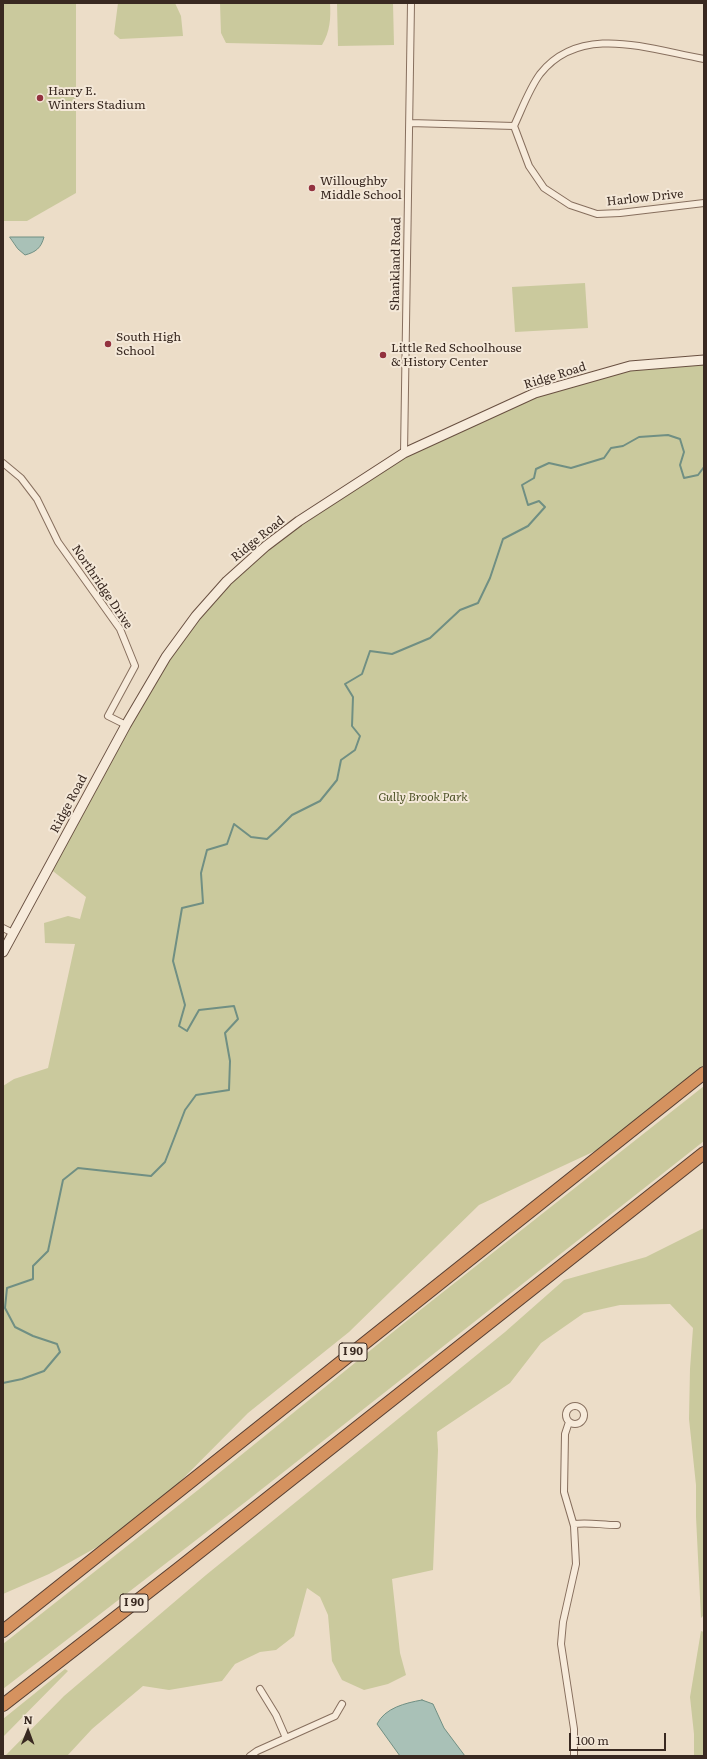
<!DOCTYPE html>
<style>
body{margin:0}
#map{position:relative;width:707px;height:1759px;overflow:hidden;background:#ecddc8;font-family:Literata,serif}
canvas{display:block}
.frame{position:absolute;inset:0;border:4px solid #392921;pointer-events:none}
.north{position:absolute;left:8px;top:1711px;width:40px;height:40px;-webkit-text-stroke:3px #f4e8d8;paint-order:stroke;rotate:1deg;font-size:11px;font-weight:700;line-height:16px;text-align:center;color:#392921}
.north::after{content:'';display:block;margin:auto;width:14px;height:18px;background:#392921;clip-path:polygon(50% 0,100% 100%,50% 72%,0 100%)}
.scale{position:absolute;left:569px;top:1733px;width:97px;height:18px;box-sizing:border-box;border:2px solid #392921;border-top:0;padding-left:5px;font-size:12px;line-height:14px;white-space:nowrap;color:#392921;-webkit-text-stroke:3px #f4e8d8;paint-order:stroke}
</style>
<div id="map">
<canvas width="707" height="1759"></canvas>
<div class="frame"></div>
<div class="north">N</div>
<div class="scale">100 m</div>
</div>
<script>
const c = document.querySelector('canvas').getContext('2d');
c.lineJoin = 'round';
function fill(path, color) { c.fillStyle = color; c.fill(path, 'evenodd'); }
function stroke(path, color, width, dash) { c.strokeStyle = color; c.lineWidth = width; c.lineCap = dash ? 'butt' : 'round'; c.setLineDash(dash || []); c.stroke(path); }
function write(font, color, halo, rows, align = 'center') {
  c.font = font + ' Literata,serif'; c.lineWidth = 4; c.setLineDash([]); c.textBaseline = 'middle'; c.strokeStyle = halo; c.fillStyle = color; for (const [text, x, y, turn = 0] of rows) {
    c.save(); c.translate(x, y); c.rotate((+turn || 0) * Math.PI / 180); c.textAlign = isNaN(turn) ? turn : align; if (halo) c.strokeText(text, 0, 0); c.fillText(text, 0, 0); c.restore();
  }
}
const green = new Path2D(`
 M 3,3 L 76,3 L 76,193 L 27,221 L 3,221 Z
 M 118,3 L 175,3 L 181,16 L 183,36 L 120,39 L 114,34 Z
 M 220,3 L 330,3 C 331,18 330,32 322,45 L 226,43 L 221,33 Z
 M 337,3 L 393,3 L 394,45 L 338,46 Z
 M 585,283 L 588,328 L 515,332 L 512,287 Z
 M 704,360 L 704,1073 L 625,1137 L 479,1205 L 349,1332 L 248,1413 L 138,1524 L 49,1574 L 3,1594 L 3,1086 L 14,1079 L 48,1068 L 75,944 L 45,943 L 44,923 L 68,916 L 80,919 L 86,897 L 49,868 L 177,641 L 266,546 L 404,453 L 535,393 L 630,366 Z
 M 704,1086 L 704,1141 L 248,1500 L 3,1689 L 3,1644 L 198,1490 L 414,1315 Z
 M 704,1228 L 704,1615 L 701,1618 L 696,1517 L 696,1485 L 689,1419 L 690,1369 L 693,1328 L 670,1304 L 620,1305 L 584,1313 L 541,1343 L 510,1383 L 437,1432 L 438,1450 L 433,1570 L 392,1579 L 400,1653 L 406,1675 L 388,1684 L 364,1690 L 342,1680 L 332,1661 L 328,1615 L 320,1597 L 307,1588 L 294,1636 L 276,1650 L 260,1652 L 235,1664 L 222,1681 L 169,1690 L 143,1686 L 92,1729 L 67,1756 L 5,1756 L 64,1696 L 206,1575 L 505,1332 L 564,1280 L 646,1257 Z
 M 701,1631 L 704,1632 L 704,1756 L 694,1756 L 694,1734 L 690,1697 Z
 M 65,1669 L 68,1671 L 3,1737 L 3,1719 Z`);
const water = new Path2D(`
 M 10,237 L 44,237 C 41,248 36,252 25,255 L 18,249 Z
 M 422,1700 L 433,1704 L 444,1728 L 465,1756 L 400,1756 L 377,1724 C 385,1708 405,1703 422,1700 Z`);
const stream = new Path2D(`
 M 3,1383 L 22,1379 L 44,1371 L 60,1352 L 57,1344 L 33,1336 L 15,1327 L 5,1308 L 7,1288 L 33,1279 L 33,1266 L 48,1251 L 63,1180 L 78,1168 L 151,1176 L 165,1162 L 185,1110 L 196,1095 L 229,1090 L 230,1061 L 225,1033 L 238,1019 L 234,1006 L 199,1010 L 187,1031 L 179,1026 L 185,1005 L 173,961 L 182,908 L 203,903 L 201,873 L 207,850 L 227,844 L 234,824 L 251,837 L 267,839 L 278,829 L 292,815 L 320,801 L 337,780 L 341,760 L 355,750 L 360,736 L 352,726 L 353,697 L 345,684 L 362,674 L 370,651 L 392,654 L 430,638 L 460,610 L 478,603 L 490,578 L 503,539 L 528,526 L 545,507 L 539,501 L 528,505 L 522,485 L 534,478 L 536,469 L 549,463 L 571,468 L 604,458 L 611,448 L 623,446 L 639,437 L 668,435 L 680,439 L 684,452 L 680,465 L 684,478 L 698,475 L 704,467`);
const street = new Path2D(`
 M 410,123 L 514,126
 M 514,126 L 529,166 L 544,188 L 570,205 L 597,214 L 620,213 L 704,203
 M 514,126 C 522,109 529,89 540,74 C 581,22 651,50 704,59
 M 404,453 L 411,3
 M 3,463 L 21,478 L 37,499 L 58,542 L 120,629 L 135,666 L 108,716 L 126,725
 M 3,928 L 13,933
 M566 1415a9 9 0 1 1 18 0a9 9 0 1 1-18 0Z
 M 569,1422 L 565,1434 L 564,1492 L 574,1526 L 576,1564 L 563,1622 L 561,1644 L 574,1729 L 574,1756
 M 574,1524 C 588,1522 602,1525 617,1525
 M 260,1689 L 276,1715 L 286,1738
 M 250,1756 L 257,1751 L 335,1716 L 342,1704`);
const secondary = new Path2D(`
 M 3,952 L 126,725 L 166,657 L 196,616 L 227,581 L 266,546 L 299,521 L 404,453 L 535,393 L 630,366 L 704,360`);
const highway = new Path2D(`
 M 3,1631 L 704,1073
 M 3,1705 L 178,1569 L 704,1153`);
const markers = [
 [40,98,4,"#93323f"],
 [312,188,4,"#93323f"],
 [108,344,4,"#93323f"],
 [383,355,4,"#93323f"]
];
const shields = [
 [353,1352,28],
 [134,1603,28]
];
const shieldNames = [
 ["I 90",353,1352],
 ["I 90",134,1603]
];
const poiNames = [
 ["Harry E.",48,91],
 ["Winters Stadium",48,105],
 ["Willoughby",320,181],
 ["Middle School",320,195],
 ["South High",116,337],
 ["School",116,351],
 ["Little Red Schoolhouse",391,348],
 ["& History Center",391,362]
];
const streetNames = [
 ["Harlow Drive",645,198,-6],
 ["Shankland Road",396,264,-89],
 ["Ridge Road",555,376,-17],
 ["Ridge Road",258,539,-39],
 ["Northridge Drive",102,587,56],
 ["Ridge Road",69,804,-62]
];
const parkNames = [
 ["Gully Brook Park",423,797]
];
fill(green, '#cac99d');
fill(water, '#a9c1b7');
stroke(water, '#708f83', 1);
stroke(stream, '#708f83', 2);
stroke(street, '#876f5e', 8);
stroke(secondary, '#695041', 11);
stroke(highway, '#563e32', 14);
stroke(street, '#f7ebdb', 6);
stroke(secondary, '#f7ebdb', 9);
stroke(highway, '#d5925f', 12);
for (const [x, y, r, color] of markers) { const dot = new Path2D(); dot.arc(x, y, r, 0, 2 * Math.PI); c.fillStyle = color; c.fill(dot); stroke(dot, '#f4e8d8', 1.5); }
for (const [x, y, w] of shields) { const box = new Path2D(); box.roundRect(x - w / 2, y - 9, w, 18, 3); c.fillStyle = '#f4e8d8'; c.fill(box); stroke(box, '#392921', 1); }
write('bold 11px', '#392921', null, shieldNames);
write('12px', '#392921', '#f4e8d8', poiNames, 'left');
write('12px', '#392921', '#f4e8d8', streetNames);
write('italic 12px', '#4f5429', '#f4e8d8', parkNames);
</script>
